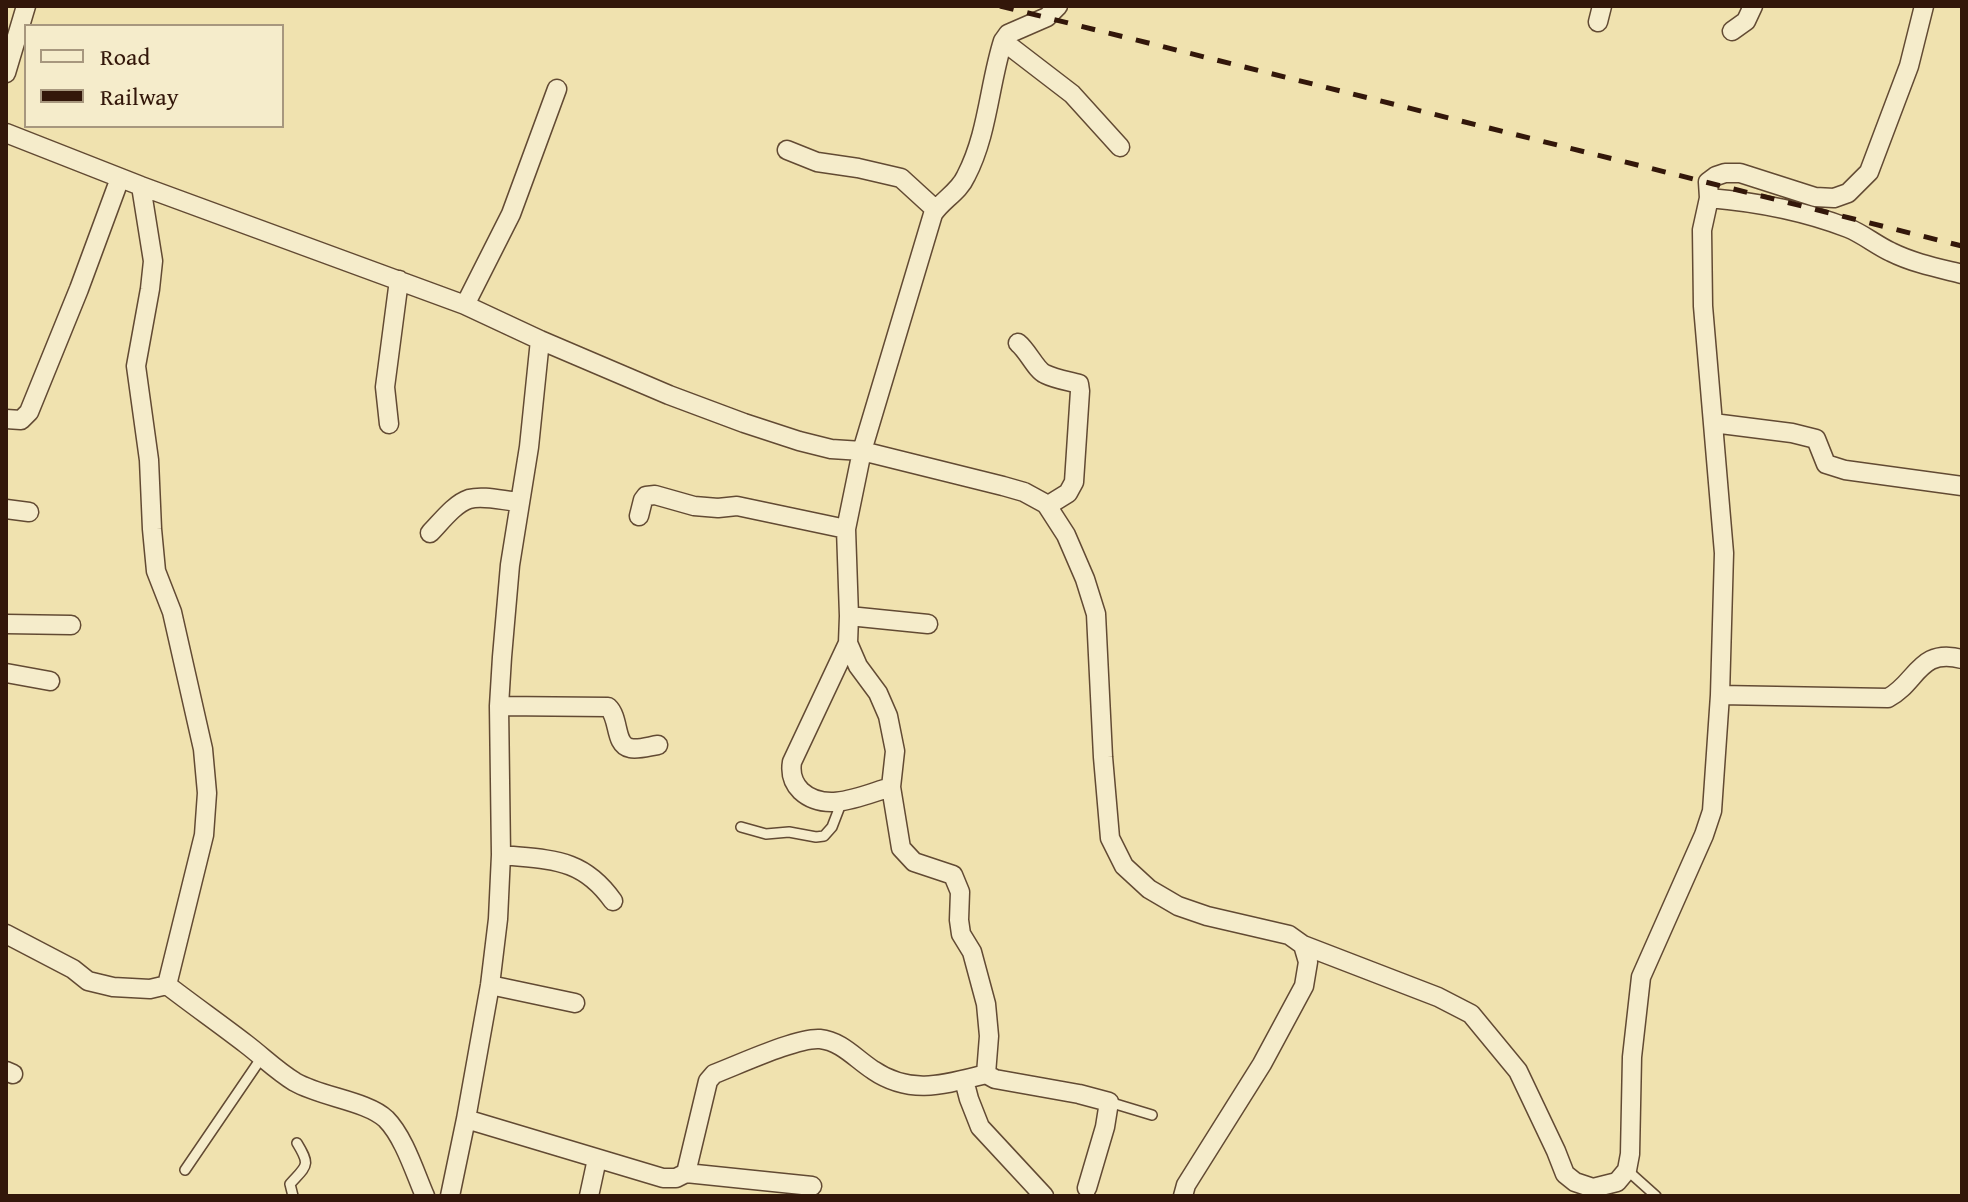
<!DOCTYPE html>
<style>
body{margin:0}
#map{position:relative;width:1968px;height:1202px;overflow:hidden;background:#f0e2af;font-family:"Gentium Book Plus",serif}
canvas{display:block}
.frame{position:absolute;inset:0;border:8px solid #33170a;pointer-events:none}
.legend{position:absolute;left:24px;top:24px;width:260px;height:104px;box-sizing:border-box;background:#f5eccb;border:2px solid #a7977e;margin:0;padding:10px 14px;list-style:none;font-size:24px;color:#33170a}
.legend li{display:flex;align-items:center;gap:16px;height:40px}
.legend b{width:40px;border:2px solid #a7977e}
</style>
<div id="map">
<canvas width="1968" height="1202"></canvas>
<div class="frame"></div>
<ul class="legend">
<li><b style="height:10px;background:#f5eccb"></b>Road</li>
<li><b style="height:10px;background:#33170a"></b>Railway</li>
</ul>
</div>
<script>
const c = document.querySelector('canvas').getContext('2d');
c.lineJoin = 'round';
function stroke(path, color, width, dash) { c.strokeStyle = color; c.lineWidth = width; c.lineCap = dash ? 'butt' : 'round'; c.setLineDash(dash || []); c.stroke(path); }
const lane = new Path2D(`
 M 741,827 L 766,834 L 789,832 L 816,837 L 824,836 L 832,827 L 842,801
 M 1109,1102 L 1152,1115
 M 185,1170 L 262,1057
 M 1627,1170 L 1656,1196
 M 293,1196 L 290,1184 C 307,1165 311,1166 297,1143`);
const street = new Path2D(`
 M 1058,6 L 1047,17 L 1008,34 L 1003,41 C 989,85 988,134 966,176 C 959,192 942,200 933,214 L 862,451 L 846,529 L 849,616 L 848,643 L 858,666 L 878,693 L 888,716 L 895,751 L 891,787 L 901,848 L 914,862 L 953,875 L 960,892 L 959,920 L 961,934 L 972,952 L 986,1004 L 989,1036 L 986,1074 L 995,1079 L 1079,1094 L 1109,1102 L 1105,1127 L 1087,1188
 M 1598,22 L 1602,6
 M 1732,31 L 1746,21 L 1753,6
 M 1003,41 L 1072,94 L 1120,147
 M 6,73 L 26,6
 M 6,133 L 141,186 L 465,305 L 540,340 L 529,447 L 510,565 L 502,657 L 499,706 L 501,855 L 498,919 L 490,985 L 466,1119 L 450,1196
 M 787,150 L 817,162 L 858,168 L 901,178 L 936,210
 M 141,186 L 153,261 L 150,289 L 136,366 L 149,460 L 152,529 L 156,571 L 172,612 L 203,749 L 207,793 L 204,835 L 167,985
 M 1709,198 C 1756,202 1804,211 1848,228 C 1863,234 1876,245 1891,252 C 1913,263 1938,268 1962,274
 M 465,305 L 511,214 L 557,89
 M 540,340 L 669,395 L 744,423 L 799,441 L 831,449 L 862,451 L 1003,486 L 1024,492 L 1046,504 L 1066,535 L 1085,579 L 1096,614 L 1103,757 L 1110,838 L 1124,866 L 1149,889 L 1178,906 L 1207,916 L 1289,935 L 1303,945 L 1308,962 L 1304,986 L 1262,1064 L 1186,1185 L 1183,1196
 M 1018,343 C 1028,351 1036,370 1045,374 C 1055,379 1068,381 1079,384 L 1080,391 L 1074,482 L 1068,493 L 1047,506
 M 6,419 L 21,420 L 29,412 L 79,289 L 120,178
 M 1713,423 L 1792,433 L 1816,439 L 1826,464 L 1845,470 L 1962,486
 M 389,424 L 385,387 L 399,280
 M 6,509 L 29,512
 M 639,516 L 643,500 L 646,496 L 655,495 L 694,506 L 718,508 L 737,506 L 846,529
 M 430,533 C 441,522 454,504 469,499 C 484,495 504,501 520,502
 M 849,616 L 928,624
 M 6,624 L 71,625
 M 848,643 L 792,762 C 790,774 793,783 801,791 C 826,814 863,795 891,787
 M 6,673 L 50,681
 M 1720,695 L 1888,698 C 1917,683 1919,647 1962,659
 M 499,706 L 608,707 C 620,718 614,745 630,748 C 638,750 650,746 658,745
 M 501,855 C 550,860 582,857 613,901
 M 6,934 L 73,969 L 88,981 L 113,987 L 150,989 L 167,985 C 193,1005 220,1024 246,1044 C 263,1057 277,1071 295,1082 C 321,1097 367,1101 386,1119 C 404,1137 415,1173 425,1196
 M 1303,945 L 1438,997 L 1471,1014 L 1518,1071 L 1556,1151 L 1565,1174 L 1575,1182 L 1593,1188 L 1617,1182 L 1627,1170 L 1630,1154 L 1632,1057 L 1641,977 L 1704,835 L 1712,811 L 1720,695 L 1724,553 L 1703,306 L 1702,230 L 1709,198 L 1708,182 L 1716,176 L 1725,173 L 1740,173 L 1815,197 L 1834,198 L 1848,193 L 1869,172 L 1909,66 L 1924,6
 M 490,985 L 575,1003
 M 6,1071 L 13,1074
 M 964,1080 L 969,1099 L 980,1127 L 1044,1196
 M 466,1119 L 663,1178 L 676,1178 L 686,1173 L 708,1081 L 714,1074 C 738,1065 798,1037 820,1039 C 841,1041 856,1059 873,1070 C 911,1096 946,1084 986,1074
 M 686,1173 L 812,1186
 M 589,1196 L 597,1159`);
const rail = new Path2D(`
 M 1000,6 L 1962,246`);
stroke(lane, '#624a33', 12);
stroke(street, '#624a33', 21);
stroke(lane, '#f5eccb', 9);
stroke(street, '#f5eccb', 18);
stroke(rail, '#33170a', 5, [14, 14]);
</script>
